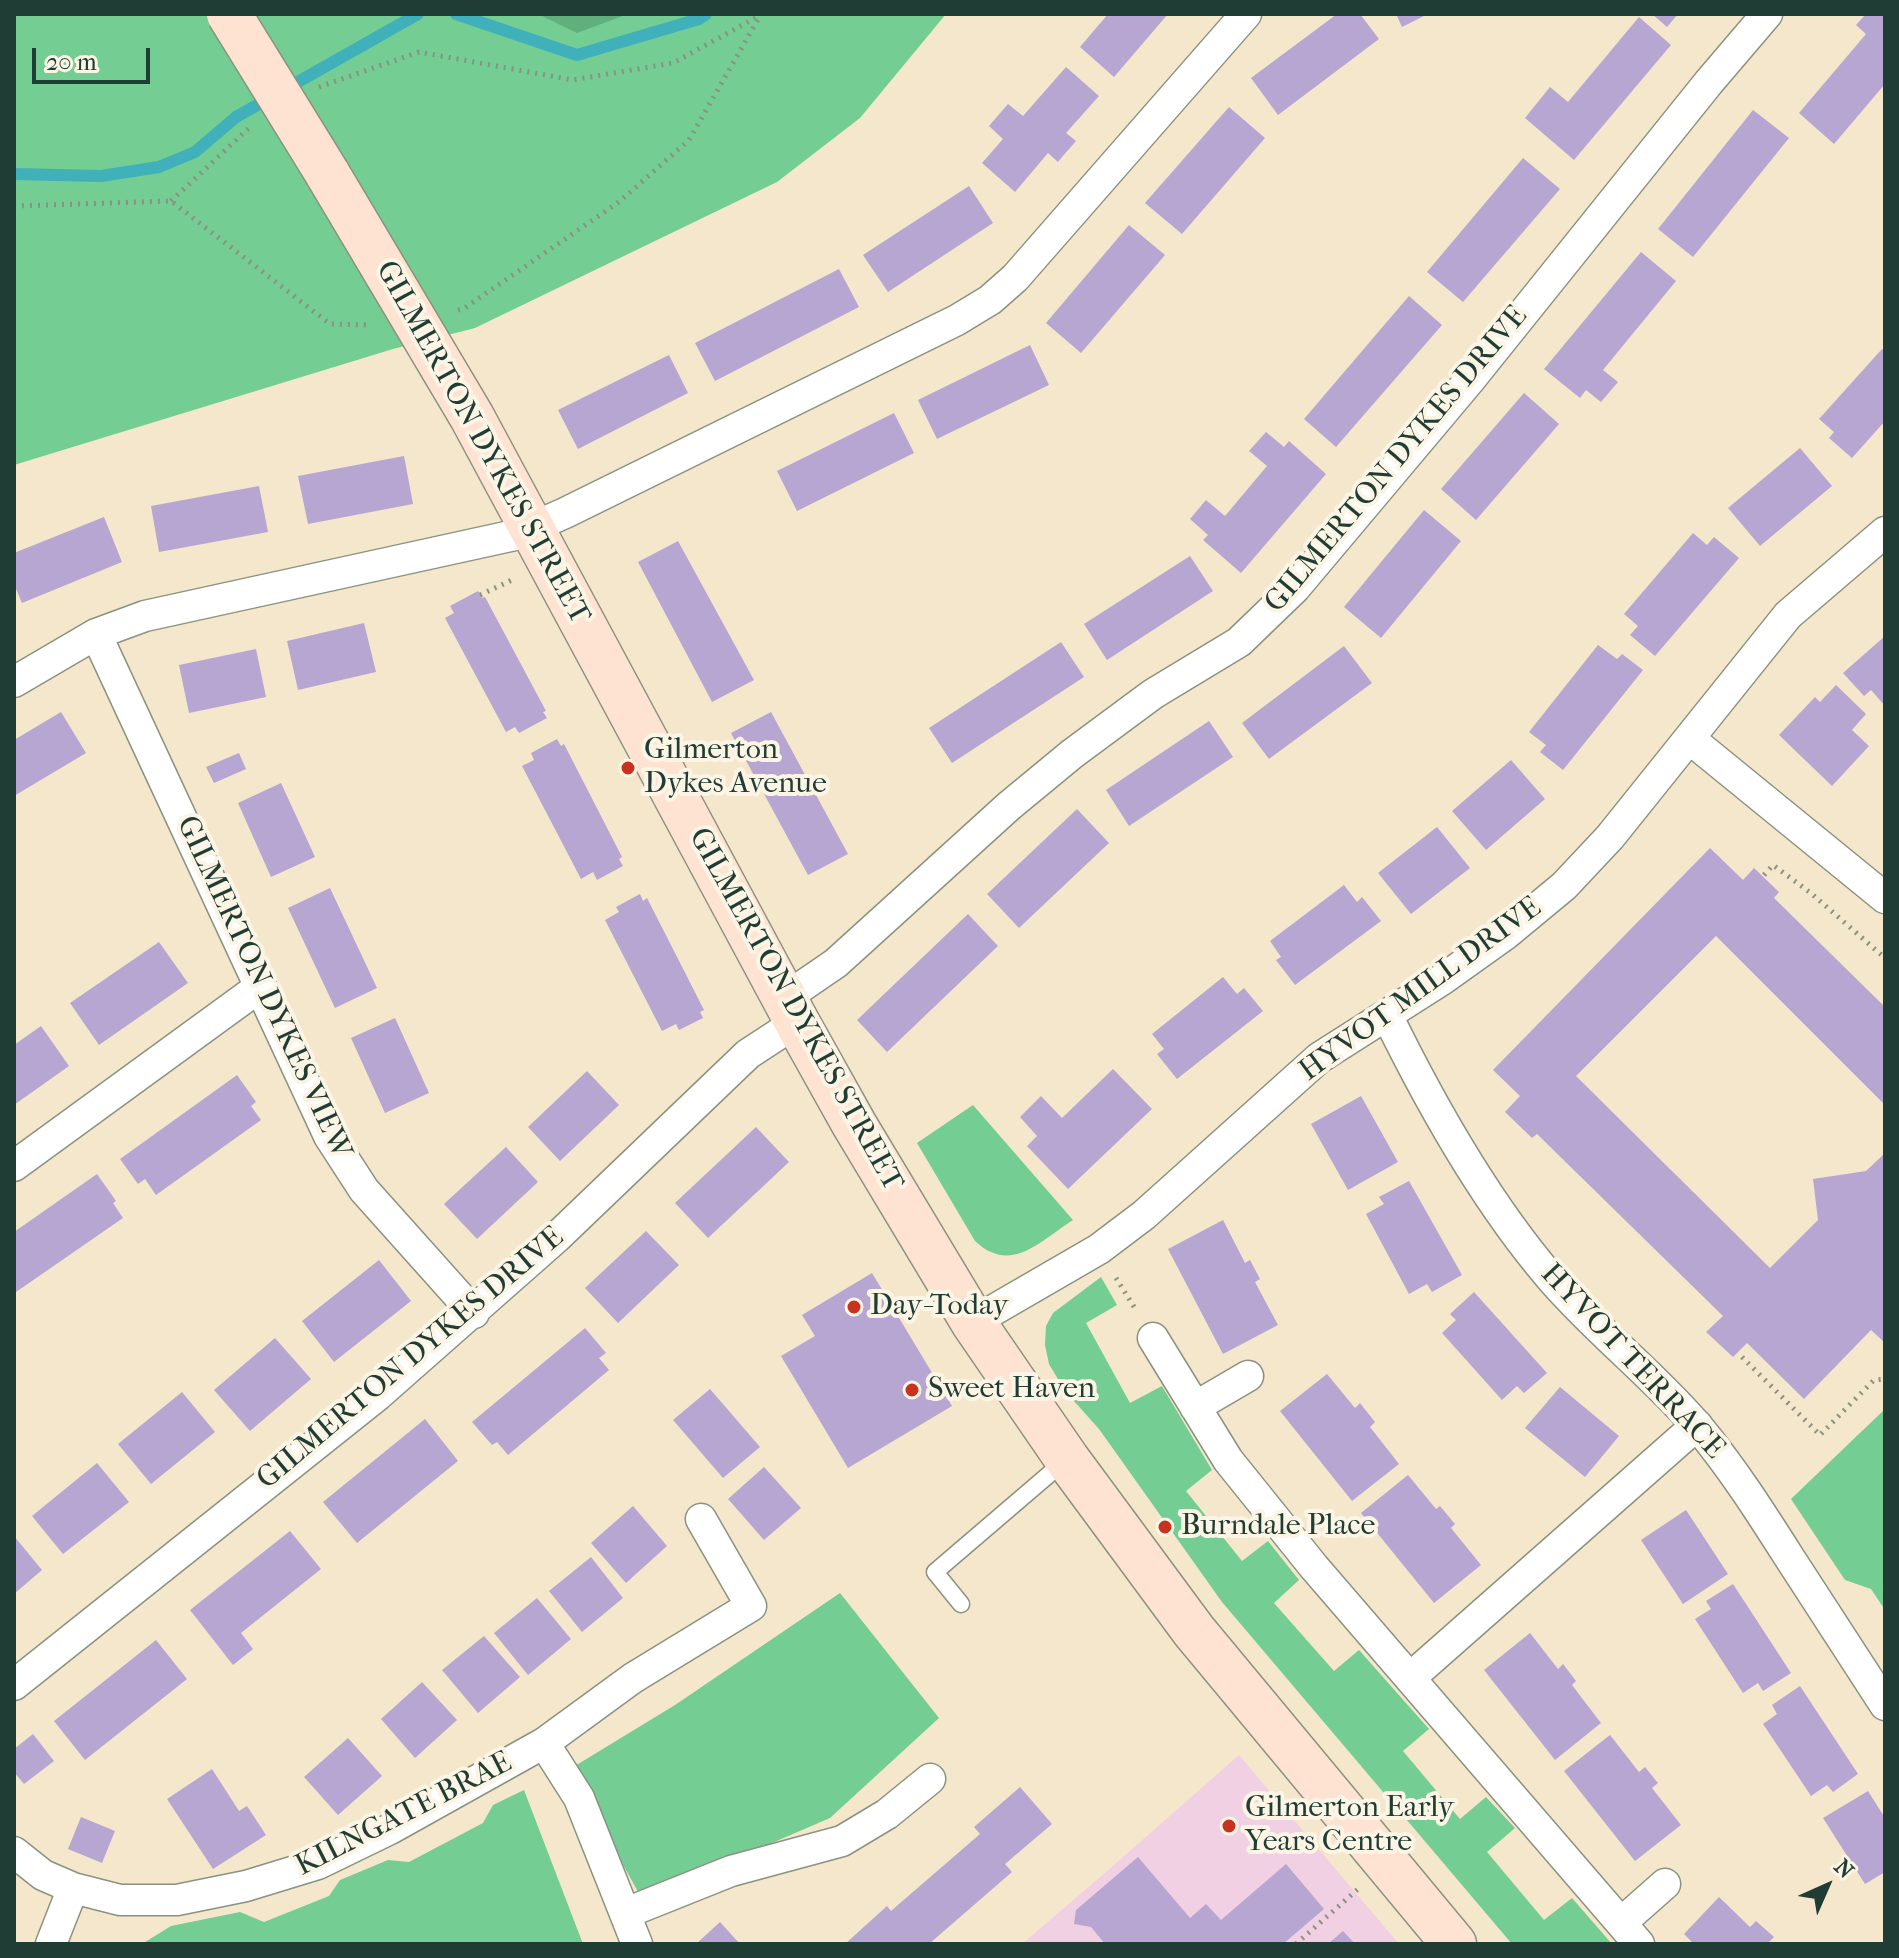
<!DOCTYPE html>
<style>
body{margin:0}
#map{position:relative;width:1899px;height:1958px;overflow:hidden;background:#f4e7cc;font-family:"IM FELL French Canon",serif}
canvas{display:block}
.frame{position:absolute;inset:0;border:16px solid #1f3d34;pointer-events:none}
.north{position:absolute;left:1787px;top:1846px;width:80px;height:80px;-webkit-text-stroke:6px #fcf5e5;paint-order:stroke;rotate:45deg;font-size:22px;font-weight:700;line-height:32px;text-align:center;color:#1f3d34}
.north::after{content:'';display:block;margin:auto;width:28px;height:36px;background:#1f3d34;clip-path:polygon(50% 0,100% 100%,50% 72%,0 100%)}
.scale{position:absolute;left:32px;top:48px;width:118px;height:36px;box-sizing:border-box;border:4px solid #1f3d34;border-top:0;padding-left:10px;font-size:24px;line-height:28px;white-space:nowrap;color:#1f3d34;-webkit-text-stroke:6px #fcf5e5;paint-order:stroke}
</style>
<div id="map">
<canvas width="1899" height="1958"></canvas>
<div class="frame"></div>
<div class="north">N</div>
<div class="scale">20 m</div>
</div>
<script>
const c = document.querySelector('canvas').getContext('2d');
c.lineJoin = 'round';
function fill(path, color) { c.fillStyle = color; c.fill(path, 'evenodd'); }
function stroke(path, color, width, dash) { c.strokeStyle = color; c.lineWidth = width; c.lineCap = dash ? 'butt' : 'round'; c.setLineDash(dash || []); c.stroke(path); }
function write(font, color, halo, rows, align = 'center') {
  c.font = font + ' "IM FELL French Canon",serif'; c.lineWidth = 8; c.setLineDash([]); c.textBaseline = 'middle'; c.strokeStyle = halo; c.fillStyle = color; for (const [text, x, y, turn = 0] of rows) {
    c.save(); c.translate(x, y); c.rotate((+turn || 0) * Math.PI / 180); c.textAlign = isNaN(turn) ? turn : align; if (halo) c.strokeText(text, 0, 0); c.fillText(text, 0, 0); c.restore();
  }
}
const built = new Path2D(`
 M 1239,1755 L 1399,1944 L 1022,1944 L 1106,1872 Z`);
const green = new Path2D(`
 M 14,14 L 946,14 L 860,118 L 777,182 L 475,328 L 393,349 L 14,465 Z
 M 973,1105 L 1073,1220 C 1040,1241 1011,1275 975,1241 L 917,1143 Z
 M 1101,1277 L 1117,1305 L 1086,1323 L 1130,1403 L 1162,1386 L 1212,1470 L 1186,1491 L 1242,1561 L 1268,1541 L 1299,1580 L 1274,1603 L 1334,1671 L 1359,1650 L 1429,1729 L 1403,1751 L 1460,1819 L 1486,1797 L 1515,1828 L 1487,1852 L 1544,1920 L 1572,1898 L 1612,1944 L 1512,1944 L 1222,1602 L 1099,1429 L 1065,1391 L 1049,1364 L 1045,1345 L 1046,1326 L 1053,1313 Z
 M 1885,1409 L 1885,1610 L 1871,1589 L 1845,1580 L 1791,1499 Z
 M 840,1593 L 939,1718 L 830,1818 L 642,1899 L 570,1769 L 675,1705 Z
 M 524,1790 L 583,1944 L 142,1944 L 171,1926 L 240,1912 L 264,1922 L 329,1896 L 340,1880 L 388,1860 L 409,1862 L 483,1823 L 493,1805 Z`);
const forest = new Path2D(`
 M 538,14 L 628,14 L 577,33 Z`);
const stream = new Path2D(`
 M 456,14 L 577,55 L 699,19 L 706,14
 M 14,174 L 101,176 L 159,167 L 195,152 L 236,117 L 418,14`);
const building = new Path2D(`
 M 1108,14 L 1168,14 L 1114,77 L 1080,47 Z
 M 1337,14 L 1360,14 L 1379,39 L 1278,115 L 1251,78 Z
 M 1396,14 L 1428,14 L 1402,27 Z
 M 1652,14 L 1678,14 L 1667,27 Z
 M 1866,14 L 1885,14 L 1885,84 L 1834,144 L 1799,113 L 1866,34 L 1856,25 Z
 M 1639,17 L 1671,45 L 1574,160 L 1525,118 L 1550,87 L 1568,102 Z
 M 1066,67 L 1099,96 L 1066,133 L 1076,141 L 1062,157 L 1058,162 L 1048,153 L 1015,192 L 982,163 L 1003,139 L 989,126 L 1008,104 L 1023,116 Z
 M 1229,107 L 1265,138 L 1182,234 L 1145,203 Z
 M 1753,110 L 1789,138 L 1693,257 L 1658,229 Z
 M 1523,158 L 1560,189 L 1463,302 L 1427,272 Z
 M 969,186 L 993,223 L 888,292 L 863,255 Z
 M 1129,225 L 1165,255 L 1081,353 L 1046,323 Z
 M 1641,252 L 1676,281 L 1603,370 L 1618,382 L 1601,402 L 1586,390 L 1580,398 L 1544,369 Z
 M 839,269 L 859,307 L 715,381 L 695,343 Z
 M 1409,296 L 1442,325 L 1336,447 L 1304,419 Z
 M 1030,345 L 1049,385 L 937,439 L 918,400 Z
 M 1882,349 L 1885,352 L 1885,421 L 1852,458 L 1829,438 L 1834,432 L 1819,419 Z
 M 669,355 L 688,393 L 578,449 L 558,410 Z
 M 1524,393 L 1559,424 L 1476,520 L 1441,489 Z
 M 894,413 L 914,453 L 797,511 L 777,471 Z
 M 1266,432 L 1284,447 L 1289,441 L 1326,474 L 1241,573 L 1203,540 L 1208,535 L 1190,519 L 1206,500 L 1225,516 L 1267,466 L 1249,451 Z
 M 1800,448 L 1832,486 L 1760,546 L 1728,508 Z
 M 404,456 L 413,504 L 308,524 L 298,476 Z
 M 259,486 L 268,532 L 159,552 L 151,506 Z
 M 1424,510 L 1461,541 L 1381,638 L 1344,607 Z
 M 104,517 L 122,562 L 22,603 L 14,584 L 14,553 Z
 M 1693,533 L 1707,545 L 1714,537 L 1739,558 L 1655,656 L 1630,635 L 1638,626 L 1624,614 Z
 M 678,541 L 754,680 L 712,702 L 638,562 Z
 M 1190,556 L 1213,591 L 1107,660 L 1084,624 Z
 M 478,591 L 482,598 L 485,597 L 546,711 L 543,712 L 547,718 L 519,733 L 515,727 L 506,732 L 445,618 L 454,613 L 450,606 Z
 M 364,623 L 376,672 L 298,690 L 287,641 Z
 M 1885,636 L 1885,706 L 1871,690 L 1864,696 L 1843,673 Z
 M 1061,642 L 1084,677 L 952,763 L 929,728 Z
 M 1598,645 L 1617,659 L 1622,654 L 1643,670 L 1563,770 L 1540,752 L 1546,745 L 1529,732 Z
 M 1344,646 L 1372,683 L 1269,759 L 1242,723 Z
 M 256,649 L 266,697 L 189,713 L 179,665 Z
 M 1836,685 L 1866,714 L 1852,730 L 1869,746 L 1832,786 L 1779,735 L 1815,697 L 1820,702 Z
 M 61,712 L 86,753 L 14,796 L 14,740 Z
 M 771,712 L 848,854 L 808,875 L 731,733 Z
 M 1209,721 L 1233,757 L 1129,826 L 1106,790 Z
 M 557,739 L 561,746 L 564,744 L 622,857 L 619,859 L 623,866 L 597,880 L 593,872 L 581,879 L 522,766 L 534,760 L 531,753 Z
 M 239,753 L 246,769 L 214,783 L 206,767 Z
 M 1511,760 L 1545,799 L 1486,850 L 1452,811 Z
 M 281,783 L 315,857 L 271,877 L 238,803 Z
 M 1077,809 L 1109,843 L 1019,928 L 987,894 Z
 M 1437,827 L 1470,868 L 1411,914 L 1378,873 Z
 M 1710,848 L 1743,880 L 1754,868 L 1779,892 L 1774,898 L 1885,1007 L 1885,1105 L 1716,936 L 1576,1076 L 1770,1268 L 1818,1220 L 1813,1179 L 1866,1171 L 1885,1153 L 1885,1343 L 1871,1330 L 1804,1399 L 1747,1343 L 1733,1357 L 1706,1332 L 1723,1316 L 1537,1134 L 1532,1138 L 1505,1112 L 1520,1096 L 1493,1070 Z
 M 1344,885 L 1357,902 L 1362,897 L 1381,921 L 1295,985 L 1276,960 L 1281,957 L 1270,941 Z
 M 330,888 L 377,988 L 335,1008 L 288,908 Z
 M 640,894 L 643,901 L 647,898 L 704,1010 L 700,1012 L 703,1018 L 679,1030 L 676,1024 L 662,1031 L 605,920 L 619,912 L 616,907 Z
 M 968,914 L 998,946 L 887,1052 L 857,1020 Z
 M 159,942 L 188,983 L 99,1045 L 70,1003 Z
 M 1223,977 L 1237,994 L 1244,988 L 1263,1011 L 1177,1079 L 1157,1054 L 1164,1049 L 1152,1034 Z
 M 395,1018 L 429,1093 L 385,1113 L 351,1038 Z
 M 41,1026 L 69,1066 L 14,1105 L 14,1045 Z
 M 1113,1069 L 1152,1109 L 1068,1189 L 1027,1146 L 1037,1136 L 1020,1117 L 1041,1096 L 1062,1118 Z
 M 587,1071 L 619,1105 L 560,1161 L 528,1127 Z
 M 237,1075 L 256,1102 L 251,1106 L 261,1120 L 156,1195 L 145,1179 L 138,1184 L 120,1159 Z
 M 1361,1096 L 1398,1162 L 1348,1190 L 1311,1124 Z
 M 756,1127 L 789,1162 L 708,1238 L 675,1203 Z
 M 506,1147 L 538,1182 L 477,1239 L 444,1204 Z
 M 97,1174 L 116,1201 L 113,1203 L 123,1218 L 16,1292 L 14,1289 L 14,1232 Z
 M 1409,1181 L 1462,1275 L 1432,1292 L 1427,1284 L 1409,1294 L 1366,1214 L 1384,1204 L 1379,1197 Z
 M 1223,1220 L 1245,1263 L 1250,1260 L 1260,1279 L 1255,1282 L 1278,1325 L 1223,1354 L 1168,1249 Z
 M 646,1231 L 679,1265 L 618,1323 L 585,1288 Z
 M 379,1260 L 411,1301 L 334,1362 L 302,1321 Z
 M 872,1273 L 952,1406 L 848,1468 L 781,1356 L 815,1336 L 802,1315 Z
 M 1474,1292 L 1547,1373 L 1524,1393 L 1517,1386 L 1502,1400 L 1442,1333 L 1456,1320 L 1450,1314 Z
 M 585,1328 L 606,1353 L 599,1358 L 609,1370 L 508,1455 L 497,1442 L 492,1445 L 472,1422 Z
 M 275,1338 L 311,1379 L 250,1431 L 214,1390 Z
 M 1327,1374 L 1355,1408 L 1360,1403 L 1375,1422 L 1370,1427 L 1399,1464 L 1352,1501 L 1280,1411 Z
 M 1560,1387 L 1619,1436 L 1585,1477 L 1525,1428 Z
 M 710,1389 L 760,1447 L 723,1478 L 673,1420 Z
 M 182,1392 L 215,1432 L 151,1484 L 118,1444 Z
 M 425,1419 L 458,1461 L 357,1543 L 323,1502 Z
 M 97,1463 L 129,1502 L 63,1554 L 32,1516 Z
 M 764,1467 L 801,1508 L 764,1540 L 728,1499 Z
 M 1408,1475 L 1436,1509 L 1440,1506 L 1455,1524 L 1451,1528 L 1481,1565 L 1434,1603 L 1361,1513 Z
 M 633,1506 L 667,1546 L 626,1583 L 591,1543 Z
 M 1686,1510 L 1728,1574 L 1683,1604 L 1641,1540 Z
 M 290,1531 L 321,1569 L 241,1633 L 253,1649 L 233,1665 L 190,1610 Z
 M 14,1536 L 42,1570 L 14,1594 Z
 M 591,1557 L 623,1598 L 582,1632 L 549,1591 Z
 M 1733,1584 L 1791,1673 L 1763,1691 L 1758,1683 L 1743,1693 L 1695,1619 L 1711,1609 L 1706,1601 Z
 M 537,1598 L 571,1639 L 528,1675 L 494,1633 Z
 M 1530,1633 L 1558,1669 L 1563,1664 L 1576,1681 L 1572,1685 L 1601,1723 L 1555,1760 L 1484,1670 Z
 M 484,1636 L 520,1677 L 478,1713 L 442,1670 Z
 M 156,1640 L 187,1679 L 85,1760 L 54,1721 Z
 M 422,1682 L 457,1720 L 415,1758 L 381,1719 Z
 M 1800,1686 L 1858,1774 L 1833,1792 L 1827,1785 L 1811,1796 L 1763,1724 L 1777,1714 L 1772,1705 Z
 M 33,1734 L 54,1761 L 24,1784 L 14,1772 L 14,1749 Z
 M 1610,1735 L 1639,1772 L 1645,1767 L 1658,1783 L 1652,1788 L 1681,1825 L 1635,1861 L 1564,1771 Z
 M 348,1738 L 382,1776 L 338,1815 L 304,1777 Z
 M 212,1769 L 239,1811 L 247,1806 L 266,1835 L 213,1869 L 167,1799 Z
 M 1020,1787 L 1052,1824 L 1005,1864 L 1012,1872 L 929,1944 L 920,1942 L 917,1944 L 845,1944 L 887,1906 L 891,1911 L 980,1834 L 974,1827 Z
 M 1868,1791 L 1885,1818 L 1885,1872 L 1865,1884 L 1823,1818 Z
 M 81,1817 L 115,1831 L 102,1863 L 68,1849 Z
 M 1138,1857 L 1190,1918 L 1206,1904 L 1221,1920 L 1286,1864 L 1324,1909 L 1283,1944 L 1105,1944 L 1091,1927 L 1074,1924 L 1076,1910 Z
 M 1719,1897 L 1750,1927 L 1756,1921 L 1774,1937 L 1767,1944 L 1694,1944 L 1684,1934 Z
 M 720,1922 L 740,1944 L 696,1944 Z
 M 1343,1931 L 1355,1944 L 1328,1944 Z`);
const path = new Path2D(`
 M 319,87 L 419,52 L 573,80 L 673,63 L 759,16
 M 171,201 L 249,128
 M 14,206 L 171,201 L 330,324 L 369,325
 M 458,310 L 463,309 L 619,202 L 689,140 L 760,16
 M 480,595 L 514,579
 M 1764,875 L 1773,865 L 1812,894 L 1885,958
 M 1116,1278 L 1136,1310
 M 1742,1357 L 1820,1435 L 1874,1380 L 1885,1379
 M 1296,1944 L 1358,1889`);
const lane = new Path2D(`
 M 961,1604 L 935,1572 L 1067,1459`);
const street = new Path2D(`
 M 96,634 L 329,1136 L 364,1190 L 474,1313
 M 14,682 L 96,634 L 145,616 L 515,535 L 565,513 L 957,320 L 990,300 L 1015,278 L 1246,14
 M 1690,739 L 1885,898
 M 785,998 L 836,963 L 1009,806 L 1072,754 L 1153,694 L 1239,642 L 1295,588 L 1469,381 L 1709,82 L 1767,14
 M 1387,1015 C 1431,1105 1485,1201 1550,1277 C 1596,1331 1653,1374 1699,1428 C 1733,1469 1761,1513 1789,1557 C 1821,1606 1853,1655 1885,1705
 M 14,1166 L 261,986
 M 973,1322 L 1099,1249 L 1144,1215 L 1319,1058 L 1443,979 L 1506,934 L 1564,886 L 1610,837 L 1788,615 L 1885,532
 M 1153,1338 L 1228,1460 L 1314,1567 L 1639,1944
 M 1195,1407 L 1248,1376
 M 1410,1678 L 1697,1425
 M 14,1685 L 378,1395 L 556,1238 L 748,1054 L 797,1022
 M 544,1743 L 579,1798 L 637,1944
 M 14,1852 L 43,1875 L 73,1888 L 120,1900 L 177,1900 L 246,1886 L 318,1864 L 390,1829 L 544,1743 L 633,1678 L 751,1606 L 701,1519
 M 626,1913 L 731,1871 L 842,1841 L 887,1814 L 930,1779
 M 1622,1922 L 1665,1884
 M 51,1944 L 73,1888`);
const secondary = new Path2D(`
 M 327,173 L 472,417 L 797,1022 L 854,1124 L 973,1322 L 1067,1459 L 1194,1631 L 1454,1944`);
const secondaryBridge = new Path2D(`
 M 229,14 L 327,173`);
const markers = [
 [628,768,8,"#c8321e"],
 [854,1307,8,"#c8321e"],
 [912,1390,8,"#c8321e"],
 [1165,1527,8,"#c8321e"],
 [1229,1826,8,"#c8321e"]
];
const streetNames = [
 ["GILMERTON DYKES STREET",482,443,61],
 ["GILMERTON DYKES DRIVE",1397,460,-50],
 ["GILMERTON DYKES VIEW",263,988,65],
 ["HYVOT MILL DRIVE",1421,990,-36],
 ["GILMERTON DYKES STREET",795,1010,61],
 ["GILMERTON DYKES DRIVE",411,1359,-40],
 ["HYVOT TERRACE",1632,1362,47],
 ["KILNGATE BRAE",404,1815,-27]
];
const poiNames = [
 ["Gilmerton",644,751],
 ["Dykes Avenue",644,785],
 ["Day-Today",870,1307],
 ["Sweet Haven",928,1390],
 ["Burndale Place",1181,1527],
 ["Gilmerton Early",1245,1809],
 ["Years Centre",1245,1843]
];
fill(built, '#f1d0e3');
fill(green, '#74cd93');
fill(forest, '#5fb07d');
stroke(stream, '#40b0ba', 12);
fill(building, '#b7a6d2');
stroke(lane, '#8a9280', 19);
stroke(street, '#8a9280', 33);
stroke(secondary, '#8a9280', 47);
stroke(path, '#8a9280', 5, [2, 6]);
stroke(lane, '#fff', 16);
stroke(street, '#fff', 30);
stroke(secondary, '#fee3d2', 44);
stroke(secondaryBridge, '#8a9280', 47, []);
stroke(secondaryBridge, '#fee3d2', 44);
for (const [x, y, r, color] of markers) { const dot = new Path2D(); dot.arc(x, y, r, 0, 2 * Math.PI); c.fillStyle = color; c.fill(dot); stroke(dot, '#fcf5e5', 3); }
write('30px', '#1f3d34', '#fcf5e5', streetNames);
write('30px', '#1f3d34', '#fcf5e5', poiNames, 'left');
</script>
